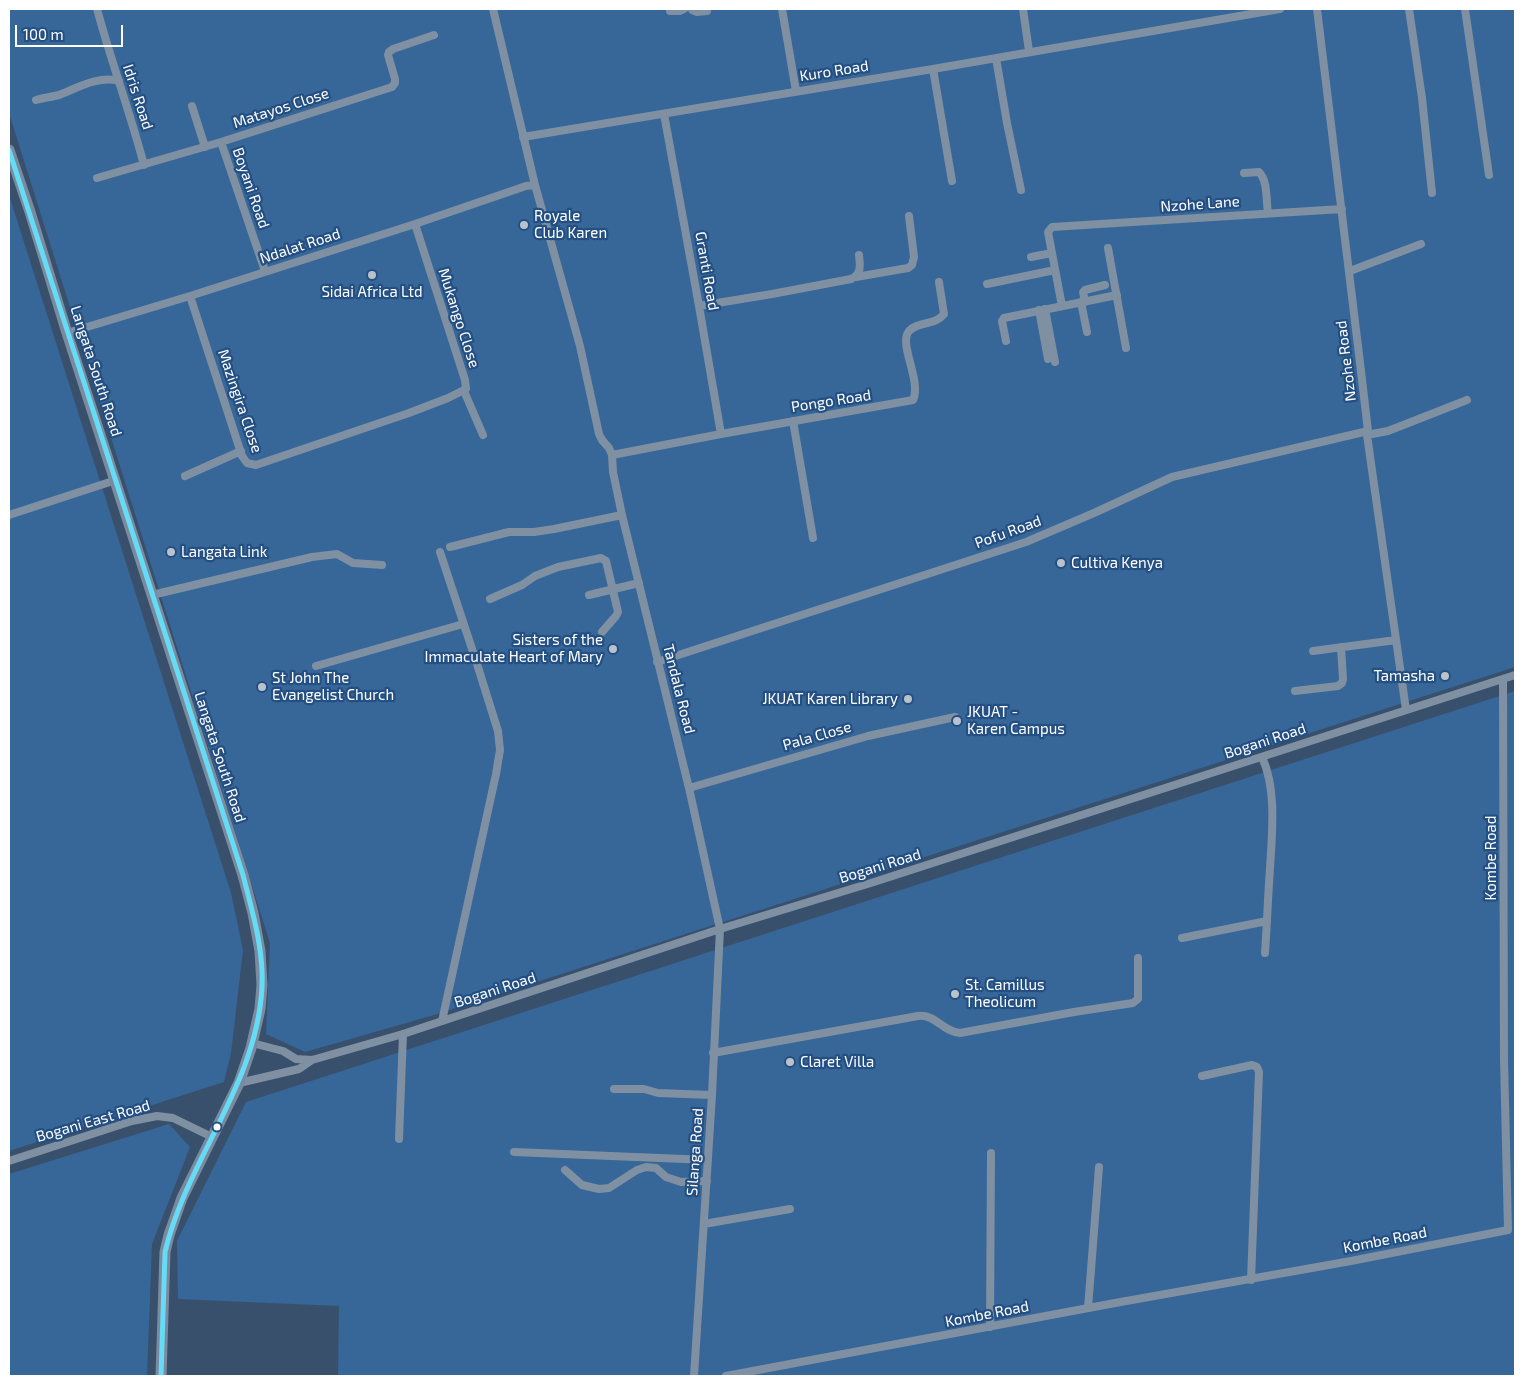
<!DOCTYPE html>
<style>
body{margin:0}
#map{position:relative;width:1524px;height:1385px;overflow:hidden;background:#39506c;font-family:"Exo 2",sans-serif}
canvas{display:block}
.frame{position:absolute;inset:0;border:10px solid #fff;pointer-events:none}
.scale{position:absolute;left:15px;top:25px;width:108px;height:22px;box-sizing:border-box;border:2px solid #fff;border-top:0;padding-left:6px;font-size:15px;line-height:18px;white-space:nowrap;color:#fff;-webkit-text-stroke:4px #234f82;paint-order:stroke}
</style>
<div id="map">
<canvas width="1524" height="1385"></canvas>
<div class="frame"></div>
<div class="scale">100 m</div>
</div>
<script>
const c = document.querySelector('canvas').getContext('2d');
c.lineJoin = 'round';
function fill(path, color) { c.fillStyle = color; c.fill(path, 'evenodd'); }
function stroke(path, color, width, dash) { c.strokeStyle = color; c.lineWidth = width; c.lineCap = dash ? 'butt' : 'round'; c.setLineDash(dash || []); c.stroke(path); }
function write(font, color, halo, rows, align = 'center') {
  c.font = font + ' "Exo 2",sans-serif'; c.lineWidth = 4.5; c.setLineDash([]); c.textBaseline = 'middle'; c.strokeStyle = halo; c.fillStyle = color; for (const [text, x, y, turn = 0] of rows) {
    c.save(); c.translate(x, y); c.rotate((+turn || 0) * Math.PI / 180); c.textAlign = isNaN(turn) ? turn : align; if (halo) c.strokeText(text, 0, 0); c.fillText(text, 0, 0); c.restore();
  }
}
const green = new Path2D(`
 M 9,9 L 1515,9 L 1515,667 L 434,1015 L 305,1052 L 266,1034 L 270,943 L 9,113 Z
 M 9,195 L 231,893 L 243,950 L 231,1053 L 224,1082 L 9,1151 Z
 M 1515,691 L 1515,1376 L 338,1376 L 339,1306 L 178,1299 L 177,1241 L 246,1102 Z
 M 169,1124 L 190,1147 L 152,1244 L 147,1376 L 9,1376 L 9,1174 Z`);
const street = new Path2D(`
 M 97,9 C 111,61 130,112 144,165
 M 692,9 L 692,10 L 697,12 L 707,11
 M 782,9 L 796,91
 M 1023,9 L 1029,51
 M 1317,9 L 1361,371 L 1368,431 L 1367,435 L 1406,710
 M 1409,9 L 1422,98 L 1432,193
 M 1465,9 L 1489,175
 M 670,11 L 680,11 L 684,9
 M 996,58 L 1007,123 L 1021,190
 M 933,69 L 952,181
 M 36,100 C 43,98 51,97 59,95 C 77,88 100,75 119,81
 M 192,106 L 205,147
 M 664,114 L 699,306 L 721,434
 M 523,137 L 933,69 L 1280,9
 M 221,142 L 265,271
 M 1244,173 L 1259,172 C 1268,181 1266,201 1268,213
 M 97,178 L 221,142 L 392,87 L 395,83 L 395,79 L 388,55 L 389,52 L 393,49 L 434,35
 M 535,185 L 580,346 L 599,434 L 602,440 L 609,448 L 612,455 L 613,472 L 622,515 L 689,788 L 720,929 L 712,1095 L 694,1376
 M 1108,248 L 1126,348
 M 1031,257 L 1052,253
 M 1350,271 L 1421,244
 M 856,277 L 908,268 L 912,265 L 914,257 L 909,216
 M 987,284 L 1055,270
 M 190,296 L 242,456 L 247,463 L 256,465 L 409,413 L 448,398 L 466,389 L 465,380 L 415,224
 M 1081,302 L 1087,332
 M 1085,302 L 1083,292 L 1085,290 L 1105,285
 M 699,306 L 772,294 L 851,279 C 862,274 860,265 859,255
 M 1062,306 L 1048,232 L 1052,227 L 1342,209
 M 1045,309 L 1055,362
 M 1039,310 L 1048,359
 M 67,333 L 190,296 L 415,224 L 526,186 L 535,185 L 493,9
 M 1006,341 L 1002,321 L 1004,318 L 1117,295
 M 464,391 L 483,435
 M 793,421 L 813,538
 M 1367,435 L 1388,431 L 1467,400
 M 612,455 L 721,434 L 913,400 C 922,381 898,344 909,331 C 918,321 935,326 944,314 L 939,282
 M 185,476 L 241,451
 M 9,515 L 116,480
 M 450,547 L 509,532 L 534,532 L 554,529 L 622,515
 M 440,552 L 477,664 L 498,731 L 500,750 L 496,774 L 442,1021
 M 152,595 L 312,557 L 337,554 L 353,563 L 382,565
 M 589,595 L 639,583
 M 490,599 L 522,585 L 535,576 L 558,567 L 601,558 L 606,561 L 618,612 L 616,616 L 602,632
 M 1313,651 L 1396,640
 M 657,662 L 1026,542 L 1094,513 L 1172,477 L 1368,431
 M 316,666 L 463,624
 M 1295,691 L 1338,686 L 1342,683 L 1343,679 L 1341,647
 M 1262,757 C 1277,790 1272,832 1270,868 C 1268,896 1267,924 1265,953
 M 689,788 L 868,736 L 955,717
 M 1182,938 L 1267,921
 M 252,1043 L 283,1051 L 296,1059 L 312,1060 L 403,1034 L 720,929 L 874,882 L 1515,675
 M 713,1053 L 918,1016 C 936,1014 943,1032 960,1033 L 1074,1012 L 1133,1003 L 1138,999 L 1138,958
 M 1202,1076 L 1252,1065 L 1257,1067 L 1259,1072 L 1251,1280
 M 239,1083 L 299,1069 L 312,1060
 M 614,1089 L 644,1089 L 658,1093 L 712,1095
 M 399,1139 L 403,1034
 M 514,1152 L 708,1160
 M 9,1161 L 132,1121 L 157,1116 L 173,1118 L 212,1137
 M 565,1170 L 582,1185 L 599,1189 L 609,1188 L 637,1170 L 646,1167 L 656,1168 L 666,1177 L 681,1182 L 707,1181
 M 704,1224 L 790,1209
 M 1088,1308 L 1099,1167
 M 990,1327 L 991,1153
 M 726,1376 L 1115,1303 L 1351,1261 L 1508,1230 L 1504,1059 L 1503,679`);
const secondary = new Path2D(`
 M 9,150 L 30,212 L 67,333 L 243,875 L 253,913 L 260,951 L 262,985 L 260,1009 L 251,1048 L 239,1083 L 182,1198 L 169,1235 L 165,1252 L 161,1376`);
const bus1 = new Path2D(`
 M 9,150 L 243,875 C 252,911 264,949 262,987 C 257,1085 187,1159 165,1252 L 161,1376`);
const markers = [
 [524,225,5,"#bac2cc"],
 [372,275,5,"#bac2cc"],
 [171,552,5,"#bac2cc"],
 [1061,563,5,"#bac2cc"],
 [613,649,5,"#bac2cc"],
 [1445,676,5,"#bac2cc"],
 [262,687,5,"#bac2cc"],
 [908,699,5,"#bac2cc"],
 [957,721,5,"#bac2cc"],
 [955,994,5,"#bac2cc"],
 [790,1062,5,"#bac2cc"],
 [217,1127,4.5,"#fff"]
];
const streetNames = [
 ["Kuro Road",834,71,-9],
 ["Idris Road",138,97,72],
 ["Matayos Close",281,108,-18],
 ["Boyani Road",251,188,71],
 ["Nzohe Lane",1200,204,-4],
 ["Ndalat Road",300,246,-18],
 ["Granti Road",707,271,80],
 ["Mukango Close",459,318,72],
 ["Nzohe Road",1346,361,-97],
 ["Langata South Road",96,371,72],
 ["Mazingira Close",240,401,71],
 ["Pongo Road",831,401,-9],
 ["Pofu Road",1008,532,-20],
 ["Tandala Road",679,689,76],
 ["Pala Close",817,736,-16],
 ["Bogani Road",1265,741,-18],
 ["Langata South Road",220,757,72],
 ["Kombe Road",1491,858,-90],
 ["Bogani Road",880,866,-17],
 ["Bogani Road",495,990,-18],
 ["Bogani East Road",93,1121,-16],
 ["Silanga Road",695,1152,-86],
 ["Kombe Road",1385,1240,-11],
 ["Kombe Road",987,1314,-11]
];
const poiNames = [
 ["Royale",534,216],
 ["Club Karen",534,233],
 ["Sidai Africa Ltd",372,292,"center"],
 ["Langata Link",181,552],
 ["Cultiva Kenya",1071,563],
 ["Sisters of the",603,640,"right"],
 ["Immaculate Heart of Mary",603,657,"right"],
 ["Tamasha",1435,676,"right"],
 ["St John The",272,678],
 ["Evangelist Church",272,695],
 ["JKUAT Karen Library",898,699,"right"],
 ["JKUAT -",967,712],
 ["Karen Campus",967,729],
 ["St. Camillus",965,985],
 ["Theolicum",965,1002],
 ["Claret Villa",800,1062]
];
fill(green, '#376699');
stroke(street, '#7f90a2', 8);
stroke(secondary, '#7a8b9f', 11);
stroke(bus1, '#66dbf5', 5);
for (const [x, y, r, color] of markers) { const dot = new Path2D(); dot.arc(x, y, r, 0, 2 * Math.PI); c.fillStyle = color; c.fill(dot); stroke(dot, '#234f82', 2); }
write('15px', '#fff', '#234f82', streetNames);
write('15px', '#fff', '#234f82', poiNames, 'left');
</script>
